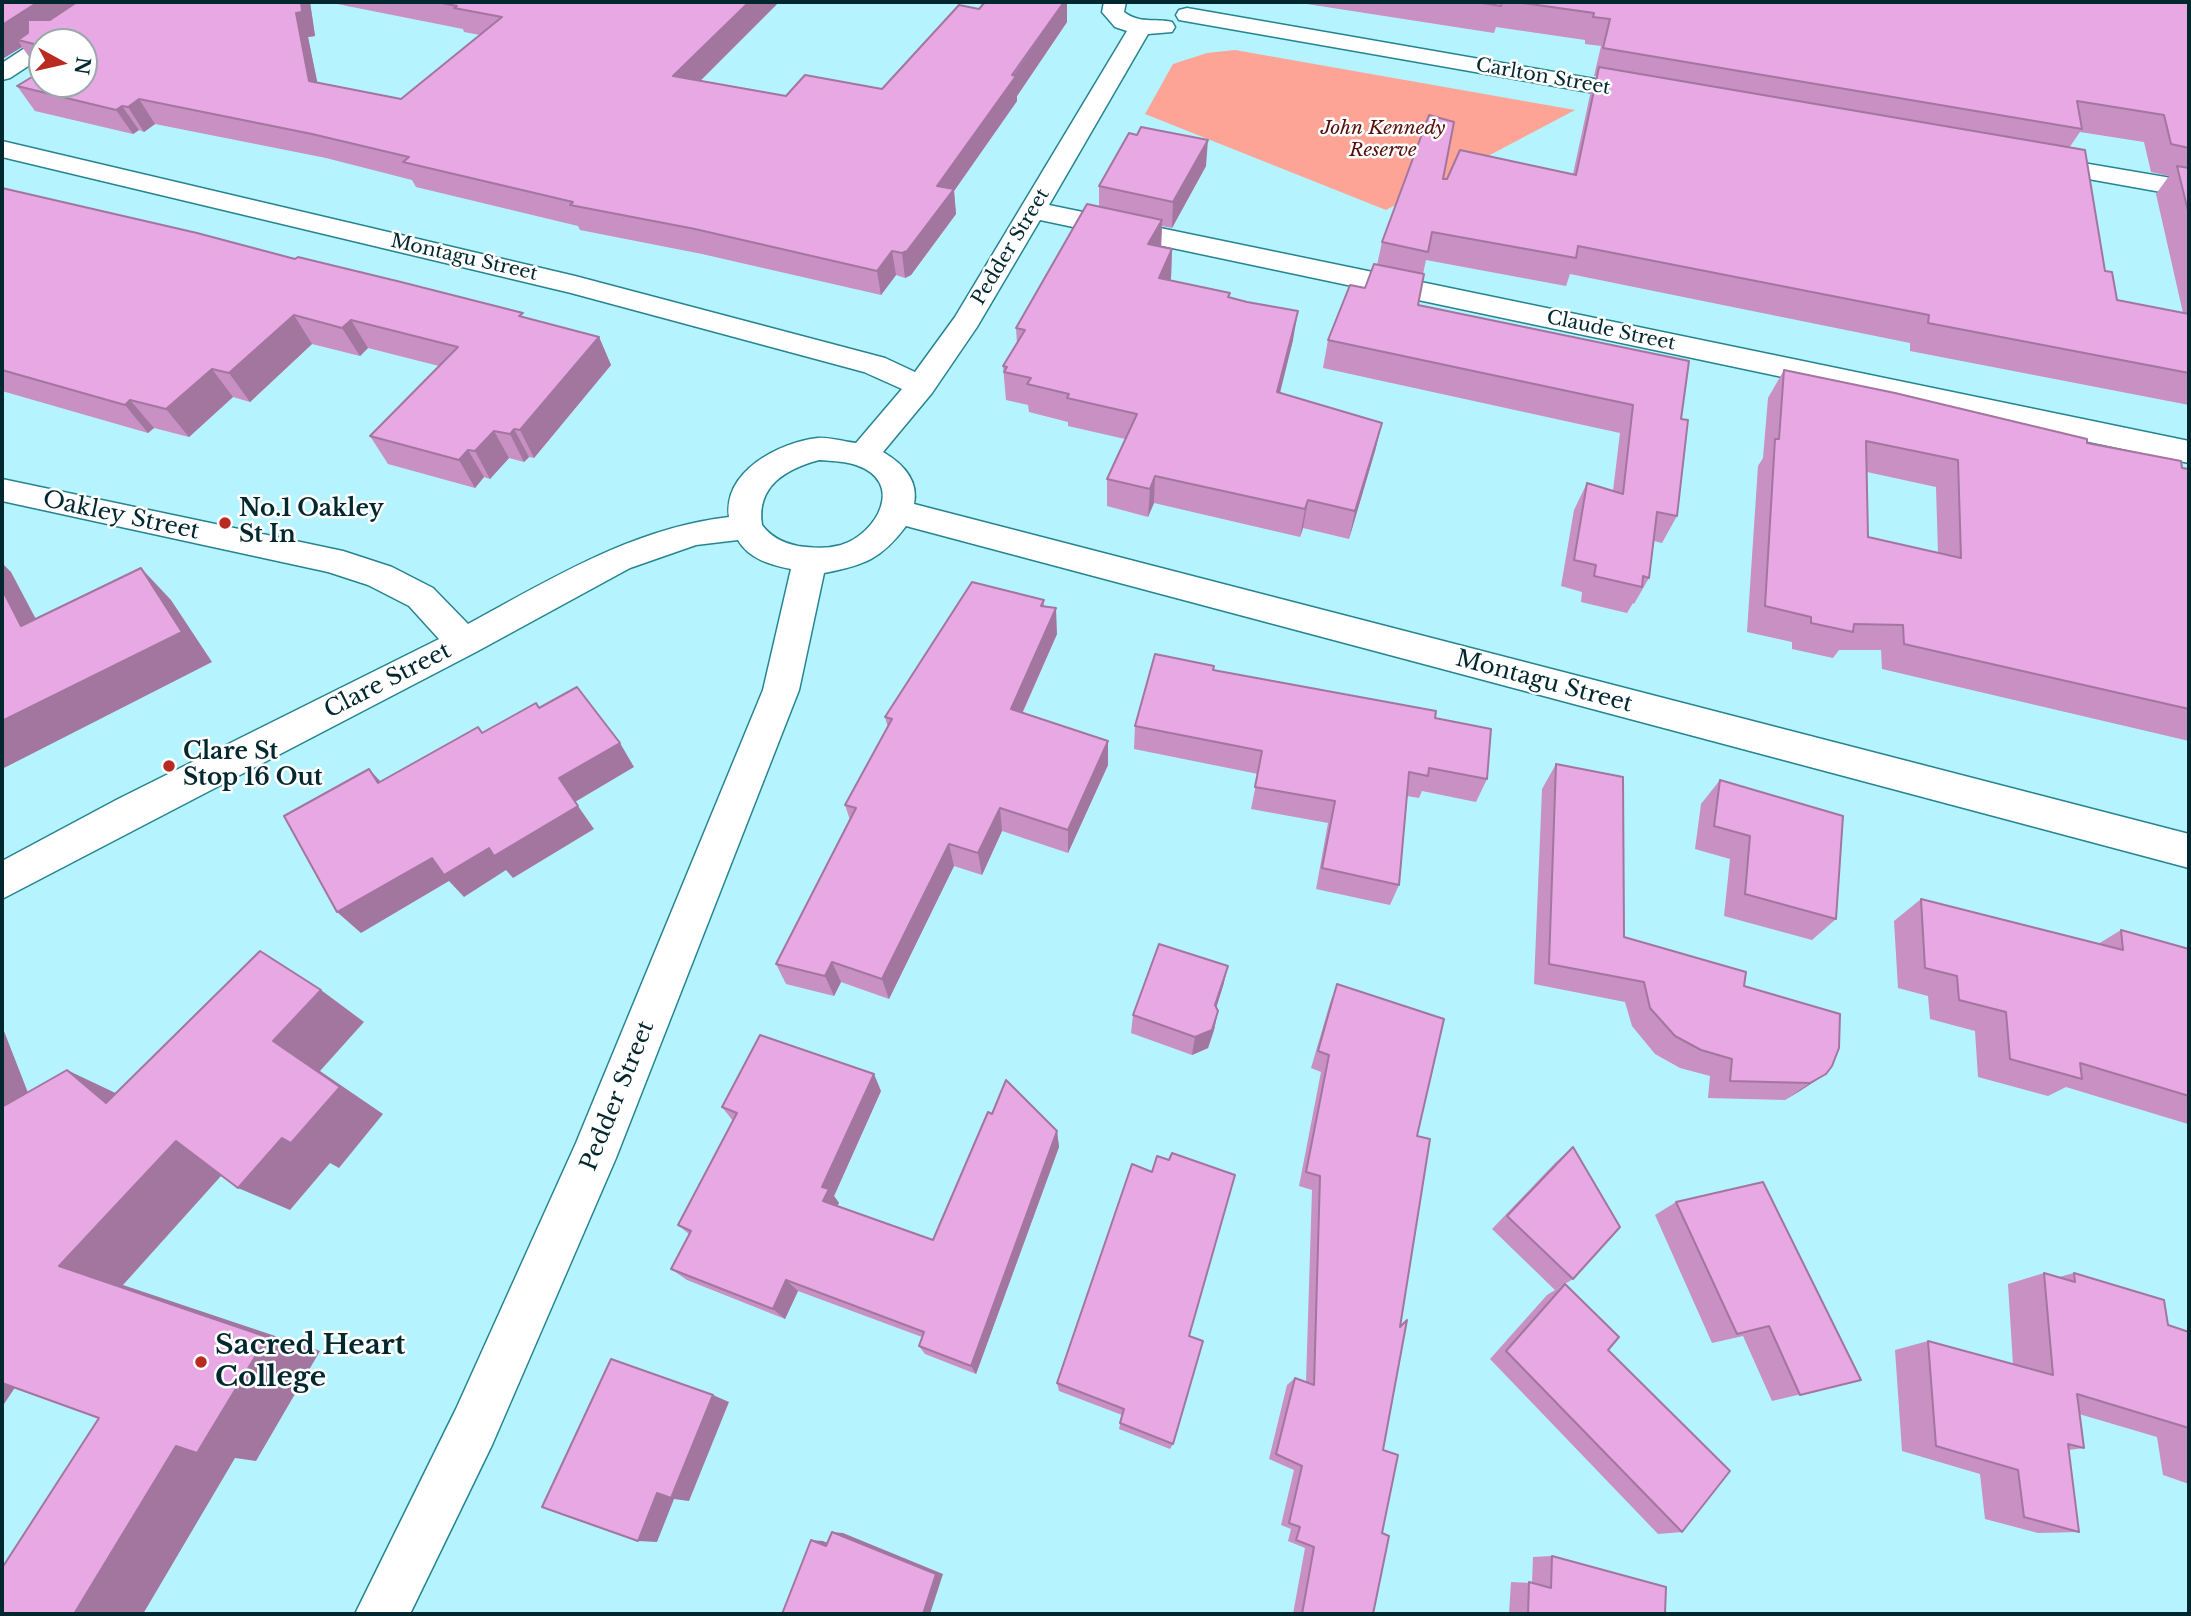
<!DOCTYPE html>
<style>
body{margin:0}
#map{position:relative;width:2191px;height:1616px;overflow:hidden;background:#b5f4fe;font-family:"Libre Baskerville",serif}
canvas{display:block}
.frame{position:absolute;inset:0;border:4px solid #01282e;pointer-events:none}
.north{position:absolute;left:28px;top:28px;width:70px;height:70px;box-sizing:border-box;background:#fff;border:2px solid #99a9ab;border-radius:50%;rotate:98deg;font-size:19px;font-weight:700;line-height:28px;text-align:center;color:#01282e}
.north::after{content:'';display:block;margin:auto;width:24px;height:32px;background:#b92b21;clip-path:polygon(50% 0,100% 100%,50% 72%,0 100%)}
</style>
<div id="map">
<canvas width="2191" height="1616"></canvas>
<div class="frame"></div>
<div class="north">N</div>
</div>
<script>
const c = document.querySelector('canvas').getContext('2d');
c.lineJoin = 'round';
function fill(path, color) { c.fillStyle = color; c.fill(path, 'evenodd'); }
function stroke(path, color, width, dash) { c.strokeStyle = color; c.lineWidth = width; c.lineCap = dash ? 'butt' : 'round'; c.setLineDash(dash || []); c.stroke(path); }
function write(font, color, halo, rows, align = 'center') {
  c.font = font + ' "Libre Baskerville",serif'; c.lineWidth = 5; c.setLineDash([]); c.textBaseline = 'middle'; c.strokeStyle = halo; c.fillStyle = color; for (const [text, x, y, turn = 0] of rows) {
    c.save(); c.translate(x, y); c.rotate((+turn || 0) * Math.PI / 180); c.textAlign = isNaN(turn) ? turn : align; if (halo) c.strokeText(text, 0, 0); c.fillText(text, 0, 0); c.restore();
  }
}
const green = new Path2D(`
 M 1235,50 L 1575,110 L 1386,210 L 1145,114 L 1173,64 L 1207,53 Z`);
const minor = new Path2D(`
 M 1104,2 L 1126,2 L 1124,12 C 1139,24 1155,18 1172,22 L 1175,27 L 1172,32 L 1148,34 L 1049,205 L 2189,441 L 2189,463 L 1040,220 L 977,327 L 932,393 L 883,452 C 902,463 919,480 914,504 L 2189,834 L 2189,868 L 906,526 C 881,559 865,565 824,573 L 799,690 L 616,1158 L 492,1445 L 410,1614 L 355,1614 L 456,1409 L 576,1143 L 763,690 L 791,569 C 771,565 749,559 738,540 L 696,545 L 630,568 L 476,652 L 2,899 L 2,861 L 118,799 L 439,639 L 409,606 L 368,585 L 328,572 L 2,501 L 2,479 L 343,551 L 392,567 L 433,588 L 468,624 C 551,579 633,528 729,517 C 723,471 780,442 818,438 C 830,437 844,442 856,443 L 902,389 L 864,372 L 571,293 L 2,157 L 2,141 L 575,276 L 885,358 L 915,372 L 955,317 L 1127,31 L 1115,27 L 1102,12 ZM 819,460 C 831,461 845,461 856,465 C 906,482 877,534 841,545 C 826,549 813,548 798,546 C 783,543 771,537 762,525 C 756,486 786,469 819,460 Z
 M 1187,8 L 1646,88 L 1655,90 L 1658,95 L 1655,100 L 1646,102 L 1179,20 L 1176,15 L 1179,10 Z
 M 42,40 L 50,42 L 42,42 L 42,57 L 10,78 L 2,80 L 2,63 L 34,42 Z
 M 2036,155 L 2189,181 L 2189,197 L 2027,168 L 2023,163 L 2027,158 Z`);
const wall = new Path2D(`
 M 2,2 L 310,2 L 315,36 L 308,37 L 317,82 L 401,99 L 480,35 L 464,32 L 463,29 L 327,2 L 779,2 L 700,81 L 786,96 L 882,89 L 979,9 L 1067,22 L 1017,96 L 1017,101 L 954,191 L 956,214 L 911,275 L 905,278 L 896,275 L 881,295 L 702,254 L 580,230 L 578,226 L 416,187 L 412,180 L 326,158 L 155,124 L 144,132 L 139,130 L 133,134 L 35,111 L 17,86 L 42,84 L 84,42 L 42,42 L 42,66 L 35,65 L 22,47 L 4,58 L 2,58 Z
 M 1294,2 L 2189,2 L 2189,405 L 1910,351 L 1910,343 L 1570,274 L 1566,286 L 1426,260 L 1423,274 L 1418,305 L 1681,419 L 1677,516 L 1662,543 L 1654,541 L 1649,578 L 1634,604 L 1633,603 L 1627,613 L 1581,602 L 1582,592 L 1561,586 L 1574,510 L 1587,483 L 1613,491 L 1620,433 L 1323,368 L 1328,340 L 1365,288 L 1377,265 L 1382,242 L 1443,179 L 1447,179 L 1573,174 L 1590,95 L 1596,76 L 1594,76 L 1601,46 L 1585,44 L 1585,40 L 1496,27 L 1494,33 ZM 2080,132 L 2144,142 L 2151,172 L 2169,176 L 2156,194 L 2183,313 L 2117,300 L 2105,271 L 2069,148 Z
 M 1206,166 L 1172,228 L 1162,226 L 1161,247 L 1172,249 L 1171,278 L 1170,280 L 1230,293 L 1229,297 L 1293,340 L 1280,393 L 1382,423 L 1375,451 L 1349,539 L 1303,528 L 1300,537 L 1154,503 L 1148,517 L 1107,506 L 1107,479 L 1125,439 L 1068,426 L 1068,422 L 1029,412 L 1028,405 L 1006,400 L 1003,366 L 1017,344 L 1016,328 L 1099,206 L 1099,186 Z
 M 2,188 L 295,259 L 599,337 L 611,365 L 534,458 L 529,457 L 524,462 L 509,458 L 490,479 L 484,477 L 475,488 L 388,464 L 370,436 L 439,366 L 368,348 L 360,356 L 312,344 L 250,402 L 233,397 L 189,437 L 154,428 L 148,433 L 2,391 Z
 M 1784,370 L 2087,443 L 2189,469 L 2189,741 L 1882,669 L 1881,650 L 1839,650 L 1833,658 L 1792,649 L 1792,642 L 1747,632 L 1758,466 L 1763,458 L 1768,398 ZM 1867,472 L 1936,487 L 1938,553 L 1868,537 Z
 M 1044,600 L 1044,607 L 1057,634 L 1023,712 L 1108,765 L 1068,853 L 1002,831 L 982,875 L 954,866 L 889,999 L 841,982 L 834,996 L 786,984 L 776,964 L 850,820 L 845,805 L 888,728 L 885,717 Z
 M 1214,670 L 1435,718 L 1487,779 L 1476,802 L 1422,791 L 1419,798 L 1407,796 L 1399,885 L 1390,905 L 1316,889 L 1328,823 L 1251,809 L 1258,774 L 1134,749 L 1135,726 Z
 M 1556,764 L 1624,937 L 1744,986 L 1826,1074 L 1785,1100 L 1708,1098 L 1710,1076 L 1680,1068 L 1655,1054 L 1632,1026 L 1625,1002 L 1534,984 L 1542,789 Z
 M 1720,780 L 1836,919 L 1812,940 L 1724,916 L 1730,859 L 1695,849 L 1701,804 Z
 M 1921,899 L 2098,944 L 2121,930 L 2189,949 L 2189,1124 L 2188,1124 L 2066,1087 L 2048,1096 L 1978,1077 L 1975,1031 L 1930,1019 L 1928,996 L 1898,988 L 1894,921 Z
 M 1228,966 L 1223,986 L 1216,1008 L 1218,1011 L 1214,1030 L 1208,1048 L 1192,1055 L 1131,1033 L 1133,1015 Z
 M 1337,984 L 1417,1136 L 1401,1325 L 1407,1320 L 1383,1450 L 1382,1533 L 1373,1614 L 1293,1614 L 1305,1548 L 1288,1541 L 1291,1529 L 1281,1525 L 1294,1470 L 1269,1459 L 1287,1385 L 1295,1378 L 1306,1382 L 1312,1190 L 1299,1186 L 1321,1072 L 1311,1068 L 1330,1003 Z
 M 881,1091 L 834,1196 L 839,1203 L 837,1206 L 933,1240 L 1057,1131 L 1059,1147 L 976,1374 L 925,1354 L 919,1346 L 922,1337 L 798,1291 L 785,1319 L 687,1280 L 671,1269 L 689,1234 L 678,1225 L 733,1121 L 722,1107 Z
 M 1573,1147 L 1573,1279 L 1555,1290 L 1492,1229 L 1556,1162 Z
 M 1676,1202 L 1861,1380 L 1772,1401 L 1743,1336 L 1712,1343 L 1655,1215 Z
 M 2044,1273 L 2059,1277 L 2074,1273 L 2168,1325 L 2189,1332 L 2189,1484 L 2163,1475 L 2157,1437 L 2079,1414 L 2084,1448 L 2069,1450 L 2079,1532 L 2038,1533 L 1985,1519 L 1980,1474 L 1902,1451 L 1895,1350 L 1928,1341 L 2013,1365 L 2008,1284 Z
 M 1565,1284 L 1608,1350 L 1682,1532 L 1658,1534 L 1490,1359 L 1547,1295 Z
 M 1189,1336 L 1173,1444 L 1170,1449 L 1119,1429 L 1122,1415 L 1059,1391 L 1057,1383 Z
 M 1552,1556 L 1665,1614 L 1509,1614 L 1511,1582 L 1532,1583 L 1533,1557 Z`);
const shadedWall = new Path2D(`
 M 38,2 L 93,2 L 18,40 L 22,47 L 4,58 L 2,55 L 2,25 Z
 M 301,2 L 310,2 L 315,36 L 308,37 L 322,105 L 309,81 L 296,13 Z
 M 749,2 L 779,2 L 680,101 L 673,76 Z
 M 1064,2 L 1067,2 L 1067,22 L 1017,96 L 1017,101 L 954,191 L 956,214 L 911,275 L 905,278 L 902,253 L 937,186 Z
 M 139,99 L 155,124 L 144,132 L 128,107 Z
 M 122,106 L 139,130 L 133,134 L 116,110 Z
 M 1208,140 L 1206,166 L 1172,228 L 1173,202 Z
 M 1162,220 L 1161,248 L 1148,244 Z
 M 1172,249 L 1171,278 L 1158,307 L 1159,278 Z
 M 892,251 L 896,275 L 881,295 L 877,271 Z
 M 1298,311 L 1293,340 L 1273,420 L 1277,392 Z
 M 294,315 L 312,344 L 250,402 L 229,373 Z
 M 351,320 L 368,348 L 360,356 L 342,328 Z
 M 599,337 L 611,365 L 534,458 L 520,430 Z
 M 212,369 L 233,397 L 189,437 L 166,409 Z
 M 130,400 L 154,428 L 148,433 L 125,405 Z
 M 1382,423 L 1375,451 L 1349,539 L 1355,511 Z
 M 514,429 L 529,457 L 524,462 L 510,434 Z
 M 494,431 L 509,458 L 490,479 L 475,451 Z
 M 468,450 L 484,477 L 475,488 L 459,460 Z
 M 1155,476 L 1154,503 L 1148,517 L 1150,489 Z
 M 1308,500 L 1303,528 L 1300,537 L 1305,509 Z
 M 2,563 L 11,572 L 56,657 L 21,626 L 2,589 Z
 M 141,568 L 171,600 L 212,662 L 2,769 L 2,721 Z
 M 1056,608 L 1057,634 L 1013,733 L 1011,709 Z
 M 1108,741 L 1108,765 L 1068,853 L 1068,830 Z
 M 620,743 L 634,767 L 575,802 L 559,778 Z
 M 369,769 L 391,793 L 378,783 Z
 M 578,806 L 594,829 L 513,878 L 506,870 L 464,897 L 449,881 L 361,933 L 337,912 L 432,858 L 489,848 Z
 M 1000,808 L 1002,831 L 982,875 L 978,853 Z
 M 949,844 L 954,866 L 889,999 L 882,979 Z
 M 832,962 L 841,982 L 834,996 L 825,976 Z
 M 1228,966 L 1223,986 L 1211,1024 L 1215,1005 Z
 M 321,990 L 364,1022 L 320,1071 L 383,1114 L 339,1168 L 330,1163 L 290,1210 L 238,1188 L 282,1138 L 273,1041 Z
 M 1218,1011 L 1214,1030 L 1208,1048 L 1192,1055 L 1195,1037 Z
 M 2,1026 L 48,1144 L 2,1125 Z
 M 67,1070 L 126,1098 L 106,1103 Z
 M 874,1074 L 881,1091 L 834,1196 L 839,1203 L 833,1214 L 823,1201 L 822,1187 Z
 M 1826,1074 L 1800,1091 L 1785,1100 L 1810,1083 Z
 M 1057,1131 L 1059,1147 L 976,1374 L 971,1366 Z
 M 176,1141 L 230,1166 L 123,1285 L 320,1351 L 256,1461 L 235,1458 L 143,1614 L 74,1614 L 176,1446 L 59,1266 Z
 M 786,1280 L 798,1291 L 785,1319 L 773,1309 Z
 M 2,1373 L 22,1377 L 2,1407 Z
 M 713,1395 L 729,1402 L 689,1501 L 674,1499 L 657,1542 L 638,1541 L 657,1493 Z
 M 832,1532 L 843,1533 L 943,1574 L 930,1614 L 923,1614 Z
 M 811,1540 L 823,1541 L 837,1547 L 826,1546 Z`);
const building = new Path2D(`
 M 2,2 L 38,2 L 2,25 Z
 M 77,2 L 301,2 L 302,12 L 296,13 L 309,81 L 401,99 L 502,17 L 454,8 L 457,6 L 437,2 L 749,2 L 673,76 L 786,96 L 805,75 L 882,89 L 959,5 L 979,9 L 985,2 L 1064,2 L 1012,75 L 1016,76 L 937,186 L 954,189 L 907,251 L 902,253 L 892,251 L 877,271 L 695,229 L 570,205 L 573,202 L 403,162 L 409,157 L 312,134 L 139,99 L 128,107 L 122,106 L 116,110 L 17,86 L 42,71 L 42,84 L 84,84 L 84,42 L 42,42 L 42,46 L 18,40 L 28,33 L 28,20 L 50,20 Z
 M 1476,2 L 1502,2 L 1501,6 Z
 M 1516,2 L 2189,2 L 2189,148 L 2171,144 L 2164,115 L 2077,101 L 2082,129 L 1603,48 L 1610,19 L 1593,17 L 1594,13 Z
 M 1599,67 L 2085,150 L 2105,271 L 2112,272 L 2117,300 L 2189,314 L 2189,373 L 1928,323 L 1929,315 L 1578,246 L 1576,258 L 1432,232 L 1428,252 L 1382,242 L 1429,115 L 1454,122 L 1443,179 L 1447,179 L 1460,150 L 1576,175 Z
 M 1141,127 L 1208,140 L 1173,202 L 1099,186 L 1129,133 L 1137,135 Z
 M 2177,166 L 2189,168 L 2189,215 Z
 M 2,188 L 197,233 L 295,259 L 298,257 L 401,282 L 523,313 L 519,316 L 599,337 L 520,430 L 514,429 L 510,434 L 494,431 L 475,451 L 468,450 L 459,460 L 370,436 L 458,347 L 351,320 L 342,328 L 294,315 L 229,373 L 212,369 L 166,409 L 130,400 L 125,405 L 2,370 Z
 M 1087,204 L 1162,220 L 1148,244 L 1172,249 L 1159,278 L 1230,293 L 1228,297 L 1247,302 L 1298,311 L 1277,392 L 1382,423 L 1355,511 L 1308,500 L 1305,509 L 1155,476 L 1150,489 L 1107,479 L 1137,414 L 1067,398 L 1069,394 L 1027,384 L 1031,378 L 1004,372 L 1007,367 L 1003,366 L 1025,330 L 1016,328 Z
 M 1374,264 L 1424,274 L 1418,305 L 1689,361 L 1681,419 L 1688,420 L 1677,516 L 1657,512 L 1649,578 L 1643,576 L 1642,587 L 1594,576 L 1596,565 L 1574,560 L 1587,483 L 1623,494 L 1633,405 L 1328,340 L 1350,285 L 1365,288 Z
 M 1784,370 L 1895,393 L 2087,439 L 2087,443 L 2181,461 L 2182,468 L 2189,469 L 2189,709 L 1904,644 L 1903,625 L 1854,624 L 1853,632 L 1811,623 L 1811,617 L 1765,606 L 1775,439 L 1779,439 ZM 1866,441 L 1958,460 L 1961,558 L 1868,537 Z
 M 141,568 L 182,632 L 2,721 L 2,589 L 21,626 Z
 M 972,582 L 1044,600 L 1041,606 L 1056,608 L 1011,709 L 1108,741 L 1068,830 L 1000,808 L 978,853 L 949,844 L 882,979 L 832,962 L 825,976 L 776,964 L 856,808 L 845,805 L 892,719 L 885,717 Z
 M 1155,654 L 1214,666 L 1213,670 L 1436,711 L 1435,718 L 1491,729 L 1487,779 L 1429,768 L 1428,776 L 1409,772 L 1399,885 L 1322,868 L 1335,801 L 1255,787 L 1262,751 L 1135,726 Z
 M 577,687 L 620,743 L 559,778 L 578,806 L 494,856 L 489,848 L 444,875 L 432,858 L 337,912 L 284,816 L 369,769 L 378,783 L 478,727 L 482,733 L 536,703 L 539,708 Z
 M 1556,764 L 1623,777 L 1624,937 L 1746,972 L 1744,986 L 1840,1014 L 1839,1048 L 1832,1066 L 1826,1074 L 1810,1083 L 1730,1081 L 1732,1059 L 1701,1050 L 1675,1036 L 1650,1008 L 1644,982 L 1549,964 Z
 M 1720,780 L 1843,816 L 1836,919 L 1745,894 L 1750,836 L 1714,826 Z
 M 1921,899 L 2123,950 L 2121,930 L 2189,949 L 2189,1096 L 2080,1063 L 2082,1079 L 2010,1059 L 2006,1012 L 1959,1000 L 1957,976 L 1925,968 Z
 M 1159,944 L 1228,966 L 1215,1005 L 1218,1011 L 1212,1030 L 1195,1037 L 1133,1015 Z
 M 260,951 L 321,990 L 273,1041 L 340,1087 L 291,1143 L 282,1138 L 238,1188 L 176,1141 L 59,1266 L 267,1337 L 197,1453 L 176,1446 L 74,1614 L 2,1614 L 2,1568 L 99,1418 L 2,1383 L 2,1107 L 67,1070 L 106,1103 Z
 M 1337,984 L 1444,1019 L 1417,1136 L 1430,1139 L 1400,1327 L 1407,1320 L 1383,1450 L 1398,1455 L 1382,1533 L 1389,1536 L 1373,1614 L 1302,1614 L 1314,1547 L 1296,1540 L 1300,1527 L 1289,1523 L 1302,1466 L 1276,1454 L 1295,1378 L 1314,1385 L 1320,1176 L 1306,1172 L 1329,1055 L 1318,1051 Z
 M 760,1035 L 874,1074 L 822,1187 L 829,1189 L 823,1201 L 933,1240 L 988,1112 L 992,1114 L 1006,1080 L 1057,1131 L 971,1366 L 919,1346 L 924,1332 L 786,1280 L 773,1309 L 671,1269 L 691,1231 L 678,1225 L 737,1113 L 722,1107 Z
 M 1573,1147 L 1620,1227 L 1573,1279 L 1507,1216 Z
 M 1172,1153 L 1235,1175 L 1189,1336 L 1203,1341 L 1173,1444 L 1120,1423 L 1124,1409 L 1057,1383 L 1132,1164 L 1152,1172 L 1157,1156 L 1169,1160 Z
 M 1763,1182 L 1861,1380 L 1800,1395 L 1769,1326 L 1737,1334 L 1676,1202 Z
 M 2044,1273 L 2075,1282 L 2074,1273 L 2164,1300 L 2168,1325 L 2189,1332 L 2189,1428 L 2077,1394 L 2084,1448 L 2068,1444 L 2079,1532 L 2024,1517 L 2018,1470 L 1936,1446 L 1928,1341 L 2053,1375 Z
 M 1565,1284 L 1619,1337 L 1608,1350 L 1730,1471 L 1682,1532 L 1506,1351 Z
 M 611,1359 L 713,1395 L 671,1498 L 657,1493 L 638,1541 L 542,1507 Z
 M 832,1532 L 936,1574 L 923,1614 L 782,1614 L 811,1540 L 826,1546 Z
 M 1552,1556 L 1666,1587 L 1665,1614 L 1528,1614 L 1529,1582 L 1551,1588 Z`);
const markers = [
 [225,523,7,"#b92b21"],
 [169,766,7,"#b92b21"],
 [201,1362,7,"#b92b21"]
];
const farStreetnames = [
 ["Carlton Street",1543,77,10],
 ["Pedder Street",1011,247,-59],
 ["Montagu Street",464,258,13],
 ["Claude Street",1611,331,12]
];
const farParknames = [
 ["John Kennedy",1383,129],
 ["Reserve",1383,151]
];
const poiNames = [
 ["No.1 Oakley",239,510],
 ["St In",239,536],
 ["Clare St",183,753],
 ["Stop 16 Out",183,779]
];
const streetNames = [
 ["Oakley Street",121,516,12],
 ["Clare Street",388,681,-27],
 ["Montagu Street",1544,682,15],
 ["Pedder Street",618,1096,-68]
];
const nearPoinames = [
 ["Sacred Heart",215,1346],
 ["College",215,1378]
];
fill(green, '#fea496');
stroke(minor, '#268491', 3);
fill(minor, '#fff');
fill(wall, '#c890c3');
fill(shadedWall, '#a2769f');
fill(building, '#e8a8e3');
stroke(building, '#a2769f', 2);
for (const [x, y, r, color] of markers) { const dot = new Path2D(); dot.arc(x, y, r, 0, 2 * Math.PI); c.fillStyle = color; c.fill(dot); stroke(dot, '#fff', 2.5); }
write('19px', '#01282e', '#fff', farStreetnames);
write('italic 19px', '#570f0a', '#fff', farParknames);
write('bold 23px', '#01282e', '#fff', poiNames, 'left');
write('23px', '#01282e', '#fff', streetNames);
write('bold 28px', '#01282e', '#fff', nearPoinames, 'left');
</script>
